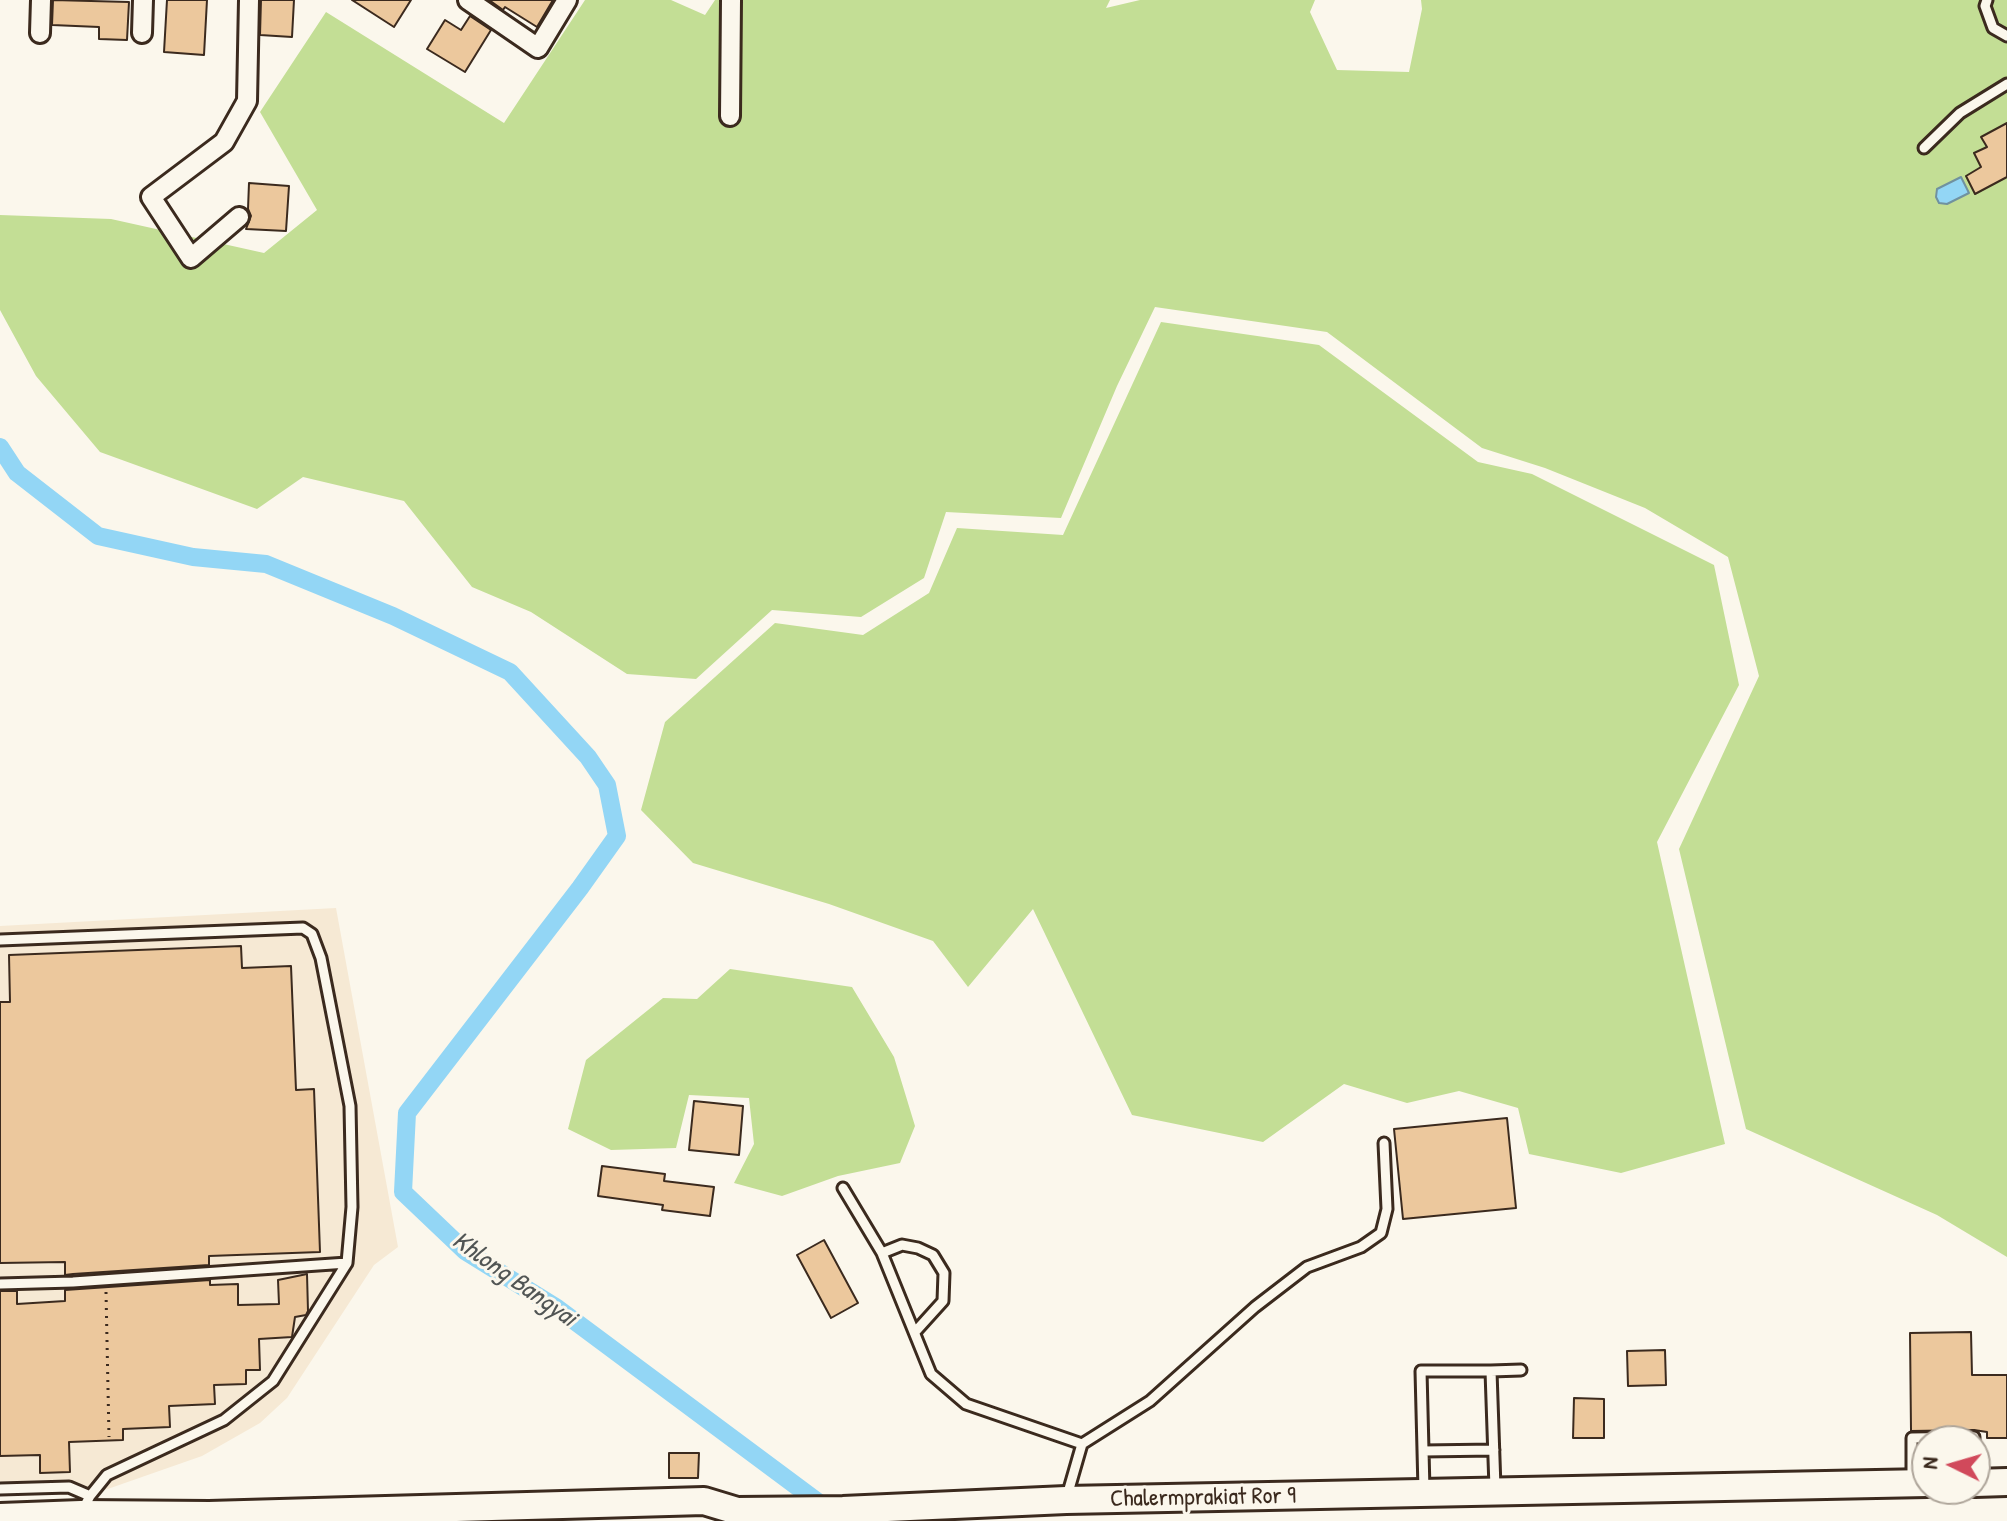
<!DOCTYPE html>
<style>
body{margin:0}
#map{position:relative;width:2007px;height:1521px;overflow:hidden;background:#fbf7ec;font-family:"Patrick Hand",sans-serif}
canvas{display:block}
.north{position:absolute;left:1911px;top:1425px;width:80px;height:80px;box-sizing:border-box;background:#fbf7ec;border:2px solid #aea59a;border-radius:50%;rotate:275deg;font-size:22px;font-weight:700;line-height:32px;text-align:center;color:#3b2a1e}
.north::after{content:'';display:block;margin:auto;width:28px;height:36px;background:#d1495b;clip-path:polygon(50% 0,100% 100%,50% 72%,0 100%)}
</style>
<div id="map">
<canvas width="2007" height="1521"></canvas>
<div class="north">N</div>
</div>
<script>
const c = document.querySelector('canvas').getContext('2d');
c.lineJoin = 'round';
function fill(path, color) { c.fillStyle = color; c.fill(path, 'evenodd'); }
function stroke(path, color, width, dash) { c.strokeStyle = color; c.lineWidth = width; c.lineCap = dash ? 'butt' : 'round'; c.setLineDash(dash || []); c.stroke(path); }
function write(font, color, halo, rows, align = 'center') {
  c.font = font + ' "Patrick Hand",sans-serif'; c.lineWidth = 6; c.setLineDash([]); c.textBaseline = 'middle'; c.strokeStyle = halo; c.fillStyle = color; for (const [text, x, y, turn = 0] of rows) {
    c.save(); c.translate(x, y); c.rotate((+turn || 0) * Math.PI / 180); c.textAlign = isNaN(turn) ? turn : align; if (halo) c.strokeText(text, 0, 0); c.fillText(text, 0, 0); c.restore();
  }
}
const built = new Path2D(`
 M 336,908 L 398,1247 L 374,1265 L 287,1398 L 260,1423 L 202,1456 L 102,1491 L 60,1495 L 0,1494 L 0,926 Z`);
const green = new Path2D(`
 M 585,0 L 671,0 L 705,15 L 715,0 L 1110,0 L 1106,8 L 1140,0 L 1315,0 L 1310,12 L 1337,70 L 1409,72 L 1422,9 L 1421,0 L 2007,0 L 2007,1257 L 1937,1215 L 1746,1129 L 1679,849 L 1759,676 L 1728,557 L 1645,508 L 1545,468 L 1482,448 L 1327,332 L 1155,307 L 1117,386 L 1061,518 L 946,512 L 924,578 L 861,617 L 772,610 L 696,679 L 627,674 L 531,612 L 472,587 L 404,501 L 303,477 L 257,509 L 100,452 L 36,376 L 0,310 L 0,215 L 111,219 L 264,253 L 317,210 L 260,112 L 326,12 L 504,123 Z
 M 1161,322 L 1319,345 L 1478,462 L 1532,474 L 1714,565 L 1739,685 L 1657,842 L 1725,1144 L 1621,1173 L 1529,1154 L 1518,1108 L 1459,1091 L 1407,1103 L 1344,1084 L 1263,1142 L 1132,1115 L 1033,909 L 968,987 L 933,941 L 829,904 L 693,863 L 641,810 L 665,722 L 775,623 L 863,635 L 929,593 L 957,528 L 1063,535 Z
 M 730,969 L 852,987 L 894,1057 L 915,1126 L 900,1163 L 838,1176 L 782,1196 L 734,1183 L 754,1144 L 749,1098 L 689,1095 L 676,1148 L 611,1150 L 568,1129 L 586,1060 L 663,998 L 697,999 Z`);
const water = new Path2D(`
 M 1961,177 L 1969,193 L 1947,204 L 1939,203 L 1936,197 L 1937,189 Z`);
const canal = new Path2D(`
 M 0,447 L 17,473 L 98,536 L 193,557 L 266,564 L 393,616 L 510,672 L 588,757 L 607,785 L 617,836 L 580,888 L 407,1113 L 403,1192 L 465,1251 L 557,1308 L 830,1511`);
const building = new Path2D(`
 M 53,0 L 129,2 L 127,40 L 99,39 L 99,27 L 52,25 Z
 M 167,0 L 207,0 L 204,55 L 164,52 Z
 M 261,0 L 294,0 L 292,37 L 260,35 Z
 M 352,0 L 411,0 L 394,27 Z
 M 489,0 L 553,0 L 537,27 L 505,7 L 503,10 Z
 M 470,16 L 491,30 L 465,72 L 427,49 L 445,20 L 461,30 Z
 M 2007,123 L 2007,177 L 1975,194 L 1966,176 L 1981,167 L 1974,153 L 1987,147 L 1981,137 Z
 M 249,183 L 289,186 L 286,231 L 246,229 L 251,216 L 248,209 Z
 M 241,946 L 242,968 L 291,966 L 296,1090 L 314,1089 L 320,1252 L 209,1256 L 209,1265 L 73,1274 L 65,1275 L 65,1262 L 0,1263 L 0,1002 L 10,1002 L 9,955 Z
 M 694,1101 L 743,1106 L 739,1155 L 689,1150 Z
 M 1507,1118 L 1516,1208 L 1403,1219 L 1394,1129 Z
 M 602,1166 L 665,1174 L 664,1181 L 714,1187 L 710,1216 L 662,1210 L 663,1205 L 598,1196 Z
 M 824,1240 L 858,1303 L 831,1318 L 797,1255 Z
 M 307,1274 L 308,1311 L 306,1315 L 295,1317 L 292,1337 L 259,1339 L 260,1370 L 246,1370 L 246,1384 L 214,1385 L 215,1404 L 169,1406 L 170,1427 L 123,1429 L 123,1440 L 69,1442 L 70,1472 L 40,1473 L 40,1455 L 0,1456 L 0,1291 L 17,1291 L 17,1304 L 65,1301 L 65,1290 L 210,1280 L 210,1285 L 238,1284 L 238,1305 L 279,1304 L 278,1280 Z
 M 1971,1332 L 1972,1375 L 2007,1375 L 2007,1438 L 1987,1438 L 1987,1432 L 1974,1430 L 1911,1431 L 1910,1333 Z
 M 1665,1350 L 1666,1385 L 1628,1386 L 1627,1351 Z
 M 1574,1398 L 1604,1399 L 1604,1438 L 1573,1438 Z
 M 669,1453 L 699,1453 L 698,1478 L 669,1478 Z`);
const path = new Path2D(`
 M 106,1292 L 109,1437`);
const lane = new Path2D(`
 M 1987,0 L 1985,6 L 1993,28 L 2007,36
 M 1924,148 L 1960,113 L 2007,84
 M 0,940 L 303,928 L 312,934 L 321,958 L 350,1106 L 352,1207 L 347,1263
 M 843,1188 L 882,1253 L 931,1374 L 966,1404 L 1082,1444 L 1067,1496
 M 882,1253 L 902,1245 L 918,1248 L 933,1255 L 944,1273 L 943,1301 L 915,1332
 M 0,1284 L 73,1282 L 347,1263 L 273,1381 L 224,1420 L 107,1475 L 90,1496 L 82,1511
 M 1491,1371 L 1521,1370
 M 1082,1444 L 1150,1401 L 1255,1307 L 1307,1267 L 1361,1247 L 1381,1233 L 1387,1209 L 1384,1143
 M 1423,1451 L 1494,1450
 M 1912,1480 L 1912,1438 L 1974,1437 L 1974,1441
 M 0,1489 L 69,1487 L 90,1496
 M 1424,1490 L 1421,1371 L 1491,1371 L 1495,1488`);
const street = new Path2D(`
 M 468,0 L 538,48 L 567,0
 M 40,33 L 41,0
 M 142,33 L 143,0
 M 730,116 L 731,0
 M 239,217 L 191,258 L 151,197 L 224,142 L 247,101 L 249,0`);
const secondary = new Path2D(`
 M 1975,1483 L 2007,1482
 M 0,1517 L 81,1514 L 209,1515 L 704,1501 L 737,1511 L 843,1510 L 1066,1500 L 1927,1483`);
const streetNames = [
 ["Chalermprakiat Ror 9",1203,1498,-1]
];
const waterNames = [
 ["Khlong Bangyai",514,1280,35]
];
fill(built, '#f6e9d4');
fill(green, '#c3de95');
fill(water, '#93d6f5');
stroke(water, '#70919f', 2);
stroke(canal, '#93d6f5', 18);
fill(building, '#ecc89d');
stroke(building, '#3b2a1e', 2);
stroke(lane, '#3b2a1e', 15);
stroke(street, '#3b2a1e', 24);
stroke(secondary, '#3b2a1e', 32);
stroke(path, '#3b2a1e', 3, [2, 6]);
stroke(lane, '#fbf7ec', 9);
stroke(street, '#fbf7ec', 18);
stroke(secondary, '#fbf7ec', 26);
write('24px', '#3b2a1e', '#fbf7ec', streetNames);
write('italic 26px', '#515554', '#fbf7ec', waterNames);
</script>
